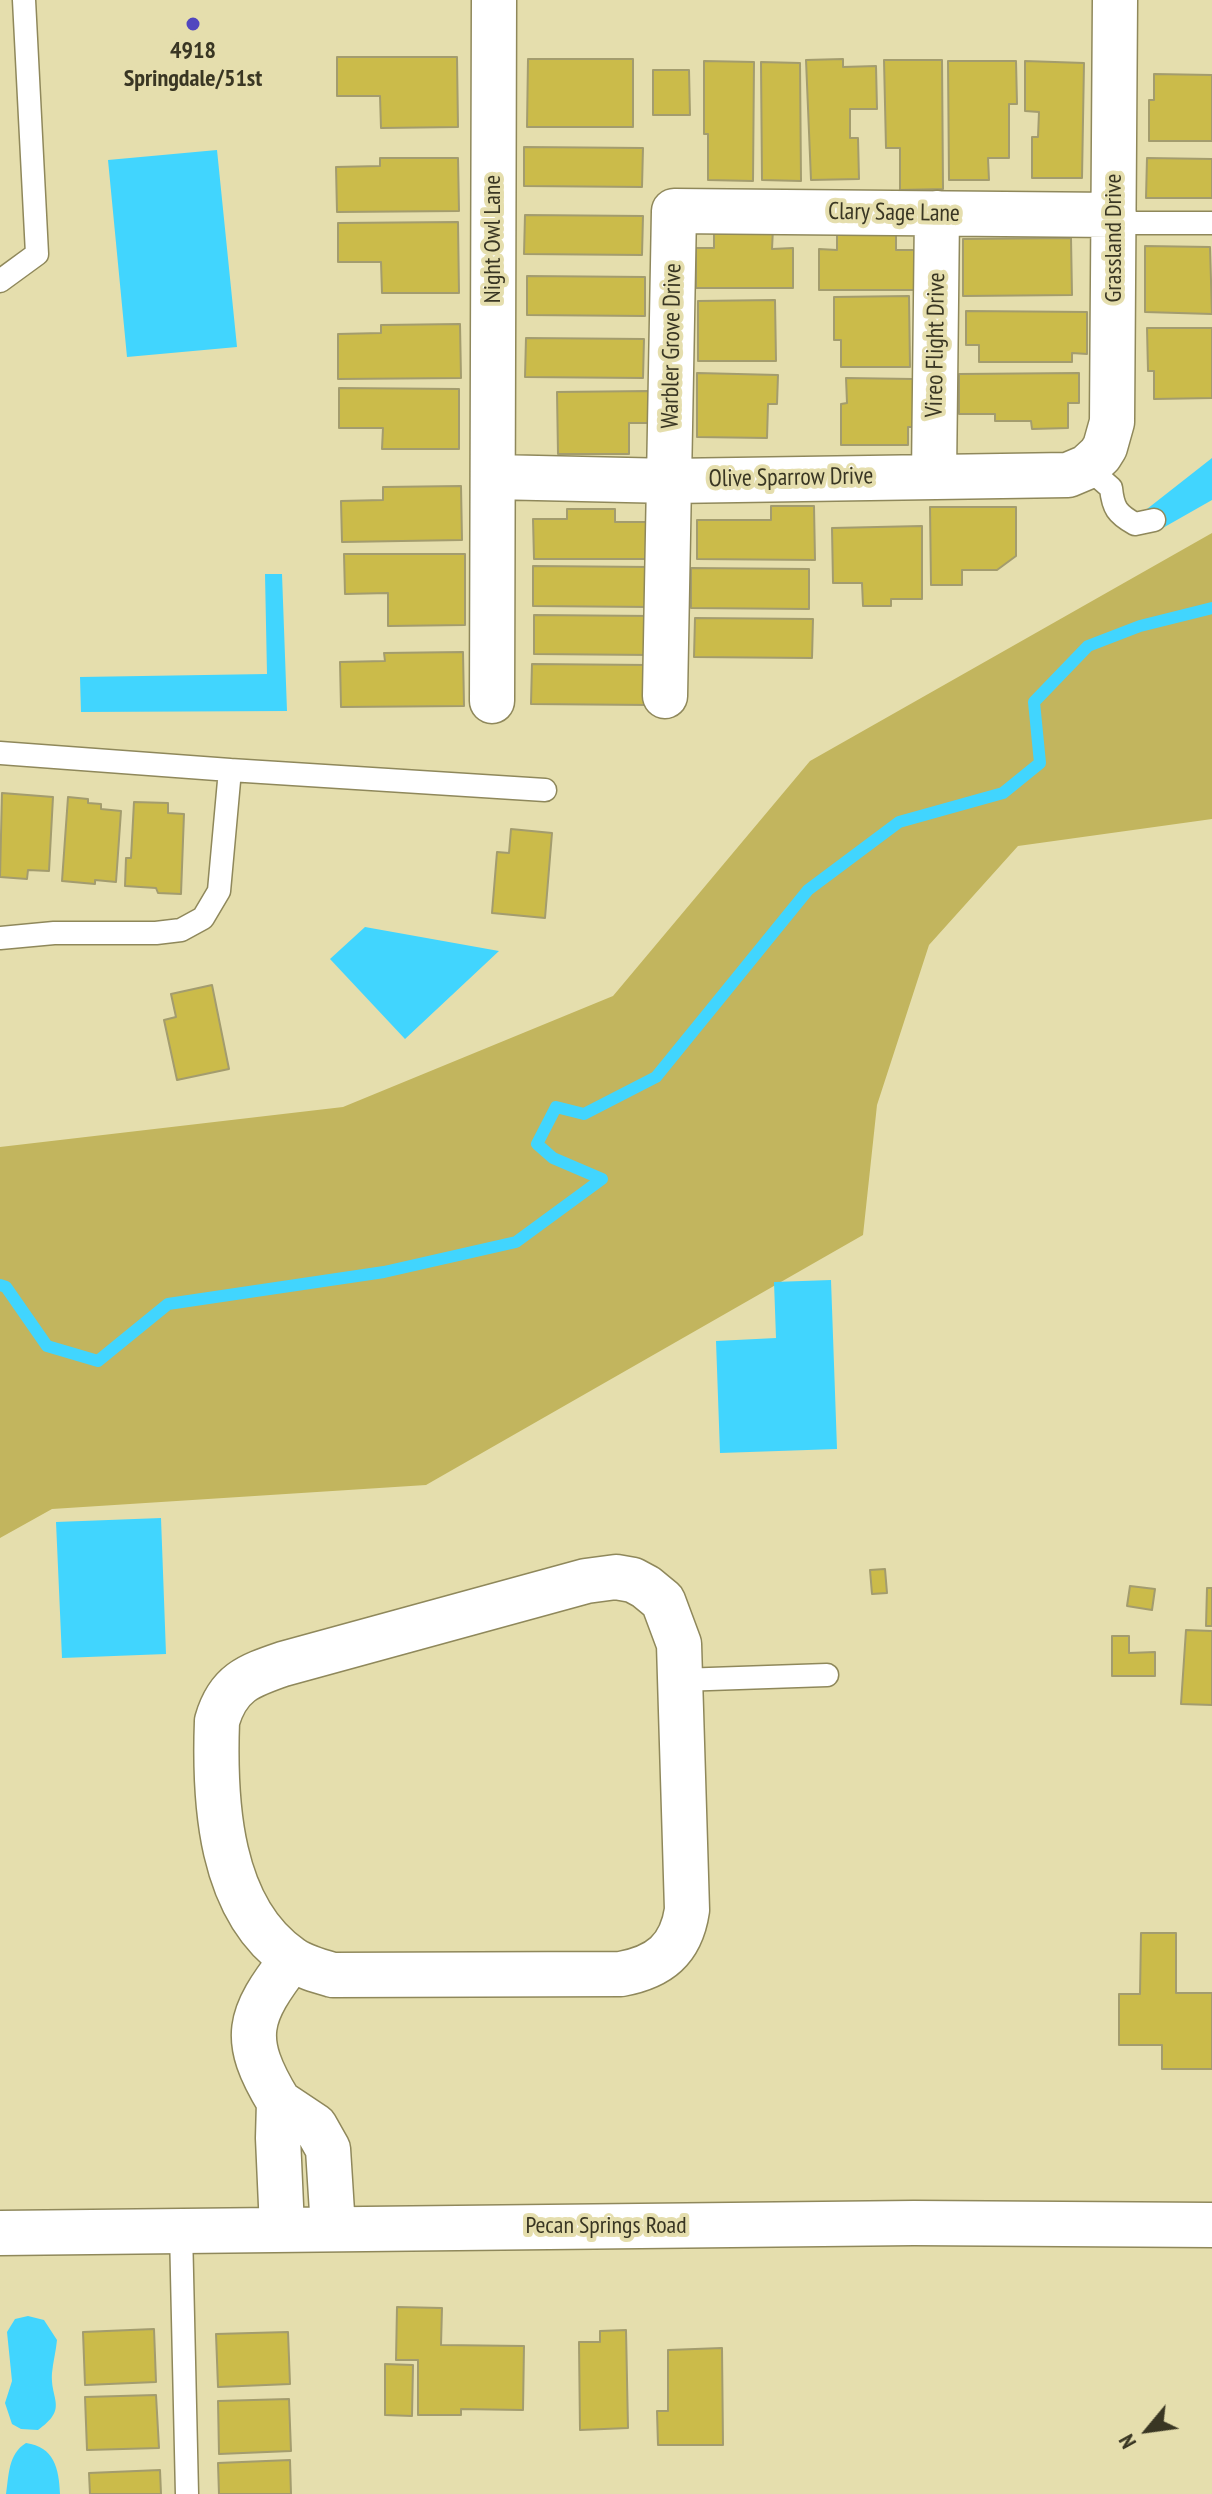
<!DOCTYPE html>
<style>
body{margin:0}
#map{position:relative;width:1212px;height:2494px;overflow:hidden;background:#e5dead;font-family:"PT Sans Narrow",sans-serif}
canvas{display:block}
.north{position:absolute;left:1108px;top:2390px;width:80px;height:80px;-webkit-text-stroke:6px #e5dead;paint-order:stroke;rotate:241deg;font-size:22px;font-weight:700;line-height:32px;text-align:center;color:#393623}
.north::after{content:'';display:block;margin:auto;width:28px;height:36px;background:#393623;clip-path:polygon(50% 0,100% 100%,50% 72%,0 100%)}
</style>
<div id="map">
<canvas width="1212" height="2494"></canvas>
<div class="north">N</div>
</div>
<script>
const c = document.querySelector('canvas').getContext('2d');
c.lineJoin = 'round';
function fill(path, color) { c.fillStyle = color; c.fill(path, 'evenodd'); }
function stroke(path, color, width, dash) { c.strokeStyle = color; c.lineWidth = width; c.lineCap = dash ? 'butt' : 'round'; c.setLineDash(dash || []); c.stroke(path); }
function write(font, color, halo, rows, align = 'center') {
  c.font = font + ' "PT Sans Narrow",sans-serif'; c.lineWidth = 8; c.setLineDash([]); c.textBaseline = 'middle'; c.strokeStyle = halo; c.fillStyle = color; for (const [text, x, y, turn = 0] of rows) {
    c.save(); c.translate(x, y); c.rotate((+turn || 0) * Math.PI / 180); c.textAlign = isNaN(turn) ? turn : align; if (halo) c.strokeText(text, 0, 0); c.fillText(text, 0, 0); c.restore();
  }
}
const green = new Path2D(`
 M 1212,533 L 1212,819 L 1018,846 L 929,945 L 877,1105 L 863,1235 L 426,1485 L 52,1509 L 0,1538 L 0,1147 L 343,1107 L 613,996 L 810,761 Z`);
const water = new Path2D(`
 M 217,150 L 237,347 L 127,357 L 108,160 Z
 M 1212,458 L 1212,500 L 1161,529 L 1147,509 Z
 M 265,574 L 282,574 L 287,711 L 81,712 L 80,677 L 267,674 Z
 M 365,927 L 499,951 L 405,1039 L 330,959 Z
 M 831,1280 L 837,1449 L 720,1453 L 716,1341 L 776,1338 L 774,1282 Z
 M 161,1518 L 166,1654 L 62,1658 L 56,1522 Z
 M 28,2316 L 44,2320 L 57,2340 C 56,2351 53,2362 52,2373 C 50,2400 69,2408 38,2430 L 21,2429 L 12,2424 L 5,2403 L 12,2381 L 7,2332 L 15,2319 Z
 M 26,2443 C 54,2447 59,2468 60,2494 L 6,2494 C 9,2475 8,2454 26,2443 Z`);
const stream = new Path2D(`
 M 0,1285 L 6,1287 L 47,1346 L 98,1361 L 168,1304 L 384,1272 L 516,1242 L 602,1179 L 553,1158 L 537,1144 L 556,1107 L 584,1114 L 656,1077 L 808,890 L 899,822 L 1003,793 L 1040,763 L 1034,702 L 1088,646 L 1140,626 L 1212,608`);
const building = new Path2D(`
 M 337,57 L 457,57 L 458,127 L 381,128 L 380,96 L 337,96 Z
 M 528,59 L 633,59 L 633,127 L 527,127 Z
 M 843,59 L 843,67 L 876,66 L 877,109 L 850,109 L 850,138 L 858,138 L 859,179 L 811,180 L 806,60 Z
 M 884,60 L 942,60 L 943,189 L 900,190 L 900,148 L 886,148 Z
 M 704,61 L 754,62 L 753,181 L 708,180 L 708,134 L 704,134 Z
 M 948,61 L 1016,61 L 1017,104 L 1009,104 L 1009,158 L 988,158 L 989,180 L 949,180 Z
 M 1025,61 L 1084,63 L 1082,178 L 1032,178 L 1032,137 L 1038,137 L 1039,112 L 1025,111 Z
 M 761,62 L 800,63 L 801,181 L 762,180 Z
 M 653,70 L 689,70 L 690,115 L 653,115 Z
 M 1154,74 L 1212,75 L 1212,141 L 1149,141 L 1149,100 L 1154,100 Z
 M 524,147 L 643,148 L 642,187 L 524,186 Z
 M 380,158 L 458,158 L 459,211 L 337,212 L 336,167 L 380,166 Z
 M 1147,158 L 1212,159 L 1212,198 L 1146,198 Z
 M 525,215 L 643,216 L 642,255 L 524,254 Z
 M 458,222 L 459,293 L 382,293 L 381,262 L 338,262 L 338,223 Z
 M 773,228 L 772,249 L 793,248 L 793,288 L 696,288 L 696,248 L 714,248 L 714,229 Z
 M 896,230 L 896,250 L 917,250 L 917,290 L 819,290 L 819,249 L 837,250 L 837,231 Z
 M 1071,238 L 1072,295 L 963,296 L 963,239 Z
 M 1145,246 L 1210,247 L 1212,314 L 1145,312 Z
 M 527,276 L 645,277 L 645,316 L 527,315 Z
 M 909,296 L 910,367 L 841,367 L 841,340 L 834,340 L 834,297 Z
 M 775,300 L 776,361 L 698,361 L 698,301 Z
 M 966,311 L 1087,312 L 1087,354 L 1072,353 L 1072,362 L 979,362 L 979,345 L 966,345 Z
 M 460,324 L 461,378 L 338,379 L 338,334 L 381,333 L 381,325 Z
 M 1147,328 L 1212,328 L 1212,398 L 1154,399 L 1154,371 L 1148,371 Z
 M 526,338 L 644,339 L 643,378 L 525,377 Z
 M 697,373 L 778,375 L 777,404 L 768,404 L 767,438 L 697,437 Z
 M 1079,373 L 1079,403 L 1068,403 L 1068,428 L 1032,429 L 1031,421 L 995,421 L 995,414 L 959,414 L 959,374 Z
 M 846,378 L 913,379 L 913,427 L 908,427 L 908,445 L 841,445 L 841,404 L 847,403 Z
 M 339,388 L 459,389 L 459,449 L 382,449 L 383,428 L 339,428 Z
 M 649,391 L 649,423 L 629,423 L 629,454 L 558,454 L 557,392 Z
 M 461,486 L 462,540 L 342,542 L 341,501 L 383,500 L 383,487 Z
 M 771,506 L 814,506 L 815,560 L 697,559 L 697,520 L 771,520 Z
 M 930,507 L 1016,507 L 1016,556 L 997,570 L 962,570 L 962,585 L 931,585 Z
 M 567,509 L 615,509 L 615,522 L 650,522 L 651,559 L 534,559 L 533,519 L 567,519 Z
 M 922,526 L 922,599 L 891,599 L 891,606 L 863,606 L 862,583 L 833,583 L 832,528 Z
 M 344,554 L 465,554 L 465,625 L 388,626 L 388,593 L 345,594 Z
 M 533,566 L 651,567 L 651,607 L 533,606 Z
 M 691,568 L 809,569 L 809,609 L 691,608 Z
 M 534,615 L 652,616 L 652,655 L 534,654 Z
 M 695,618 L 813,619 L 812,658 L 694,657 Z
 M 463,652 L 464,706 L 341,707 L 340,662 L 385,661 L 384,653 Z
 M 532,664 L 649,665 L 649,705 L 531,704 Z
 M 2,793 L 53,797 L 49,871 L 28,870 L 27,879 L 0,877 Z
 M 68,797 L 88,799 L 88,803 L 101,804 L 101,809 L 121,811 L 116,882 L 95,880 L 95,884 L 62,881 Z
 M 134,802 L 168,803 L 168,813 L 184,814 L 181,894 L 158,893 L 156,888 L 125,886 L 126,858 L 131,858 Z
 M 511,829 L 552,833 L 545,918 L 492,913 L 497,852 L 509,853 Z
 M 212,985 L 229,1069 L 177,1080 L 164,1020 L 176,1017 L 171,994 Z
 M 885,1569 L 887,1593 L 872,1594 L 870,1570 Z
 M 1130,1586 L 1155,1589 L 1152,1610 L 1127,1606 Z
 M 1207,1588 L 1212,1588 L 1212,1626 L 1206,1626 Z
 M 1186,1630 L 1212,1631 L 1212,1705 L 1181,1704 Z
 M 1112,1636 L 1129,1636 L 1129,1653 L 1155,1652 L 1155,1676 L 1112,1676 Z
 M 1141,1933 L 1176,1933 L 1176,1993 L 1212,1993 L 1212,2069 L 1162,2069 L 1162,2045 L 1119,2045 L 1119,1994 L 1140,1994 Z
 M 397,2307 L 442,2308 L 441,2345 L 524,2346 L 523,2410 L 461,2409 L 461,2415 L 418,2415 L 418,2360 L 396,2360 Z
 M 154,2329 L 156,2382 L 85,2385 L 83,2332 Z
 M 626,2330 L 628,2428 L 580,2430 L 579,2342 L 600,2342 L 600,2331 Z
 M 288,2332 L 290,2384 L 218,2387 L 216,2334 Z
 M 722,2348 L 723,2445 L 658,2445 L 657,2411 L 668,2411 L 668,2350 Z
 M 385,2364 L 413,2365 L 412,2416 L 385,2415 Z
 M 156,2395 L 159,2448 L 87,2450 L 85,2397 Z
 M 289,2399 L 291,2451 L 219,2454 L 218,2401 Z
 M 290,2460 L 291,2494 L 219,2494 L 218,2463 Z
 M 160,2470 L 161,2494 L 90,2494 L 89,2473 Z`);
const service = new Path2D(`
 M 1114,223 L 1212,223
 M 0,281 L 37,254 L 24,0
 M 1087,467 L 1111,488 C 1113,508 1117,514 1135,524 L 1154,520
 M 0,753 L 230,770 L 219,891 L 203,918 L 181,930 L 156,933 L 54,933 L 0,938
 M 230,770 L 545,790
 M 680,1680 L 827,1675
 M 181,2230 L 187,2494`);
const minor = new Path2D(`
 M 934,476 L 937,213
 M 493,477 L 671,481 L 1068,475 L 1087,467 L 1100,455 L 1105,447 L 1112,422 L 1115,0
 M 665,696 L 674,211 L 1114,215
 M 492,701 L 494,0
 M 616,1577 L 633,1580 L 646,1587 L 663,1601 L 679,1644 L 687,1910 C 681,1950 659,1967 621,1974 L 333,1975 C 319,1971 304,1967 292,1959 C 219,1909 214,1801 217,1721 C 228,1683 248,1676 283,1664 L 586,1581 Z
 M 279,2102 C 240,2038 248,2016 292,1959
 M 282,2228 L 278,2138 L 279,2102 L 315,2126 L 328,2149 L 333,2228
 M 0,2233 L 914,2223 L 1212,2225`);
const markers = [
 [193,24,8,"#5147bf"]
];
const poiNames = [
 ["4918",193,51],
 ["Springdale/51st",193,79]
];
const streetNames = [
 ["Clary Sage Lane",894,213,1],
 ["Grassland Drive",1114,238,-90],
 ["Night Owl Lane",493,239,-90],
 ["Vireo Flight Drive",936,345,-89],
 ["Warbler Grove Drive",672,346,-89],
 ["Olive Sparrow Drive",791,478,-1],
 ["Pecan Springs Road",606,2226]
];
fill(green, '#c2b55e');
fill(water, '#41d5fe');
stroke(stream, '#41d5fe', 12);
fill(building, '#cbbb4a');
stroke(building, '#a39c6e', 2);
stroke(service, '#8f885b', 25);
stroke(minor, '#8f885b', 47);
stroke(service, '#fff', 22);
stroke(minor, '#fff', 44);
for (const [x, y, r, color] of markers) { const dot = new Path2D(); dot.arc(x, y, r, 0, 2 * Math.PI); c.fillStyle = color; c.fill(dot); stroke(dot, '#e5dead', 3); }
write('bold 24px', '#393623', '#e5dead', poiNames);
write('24px', '#393623', '#e5dead', streetNames);
</script>
